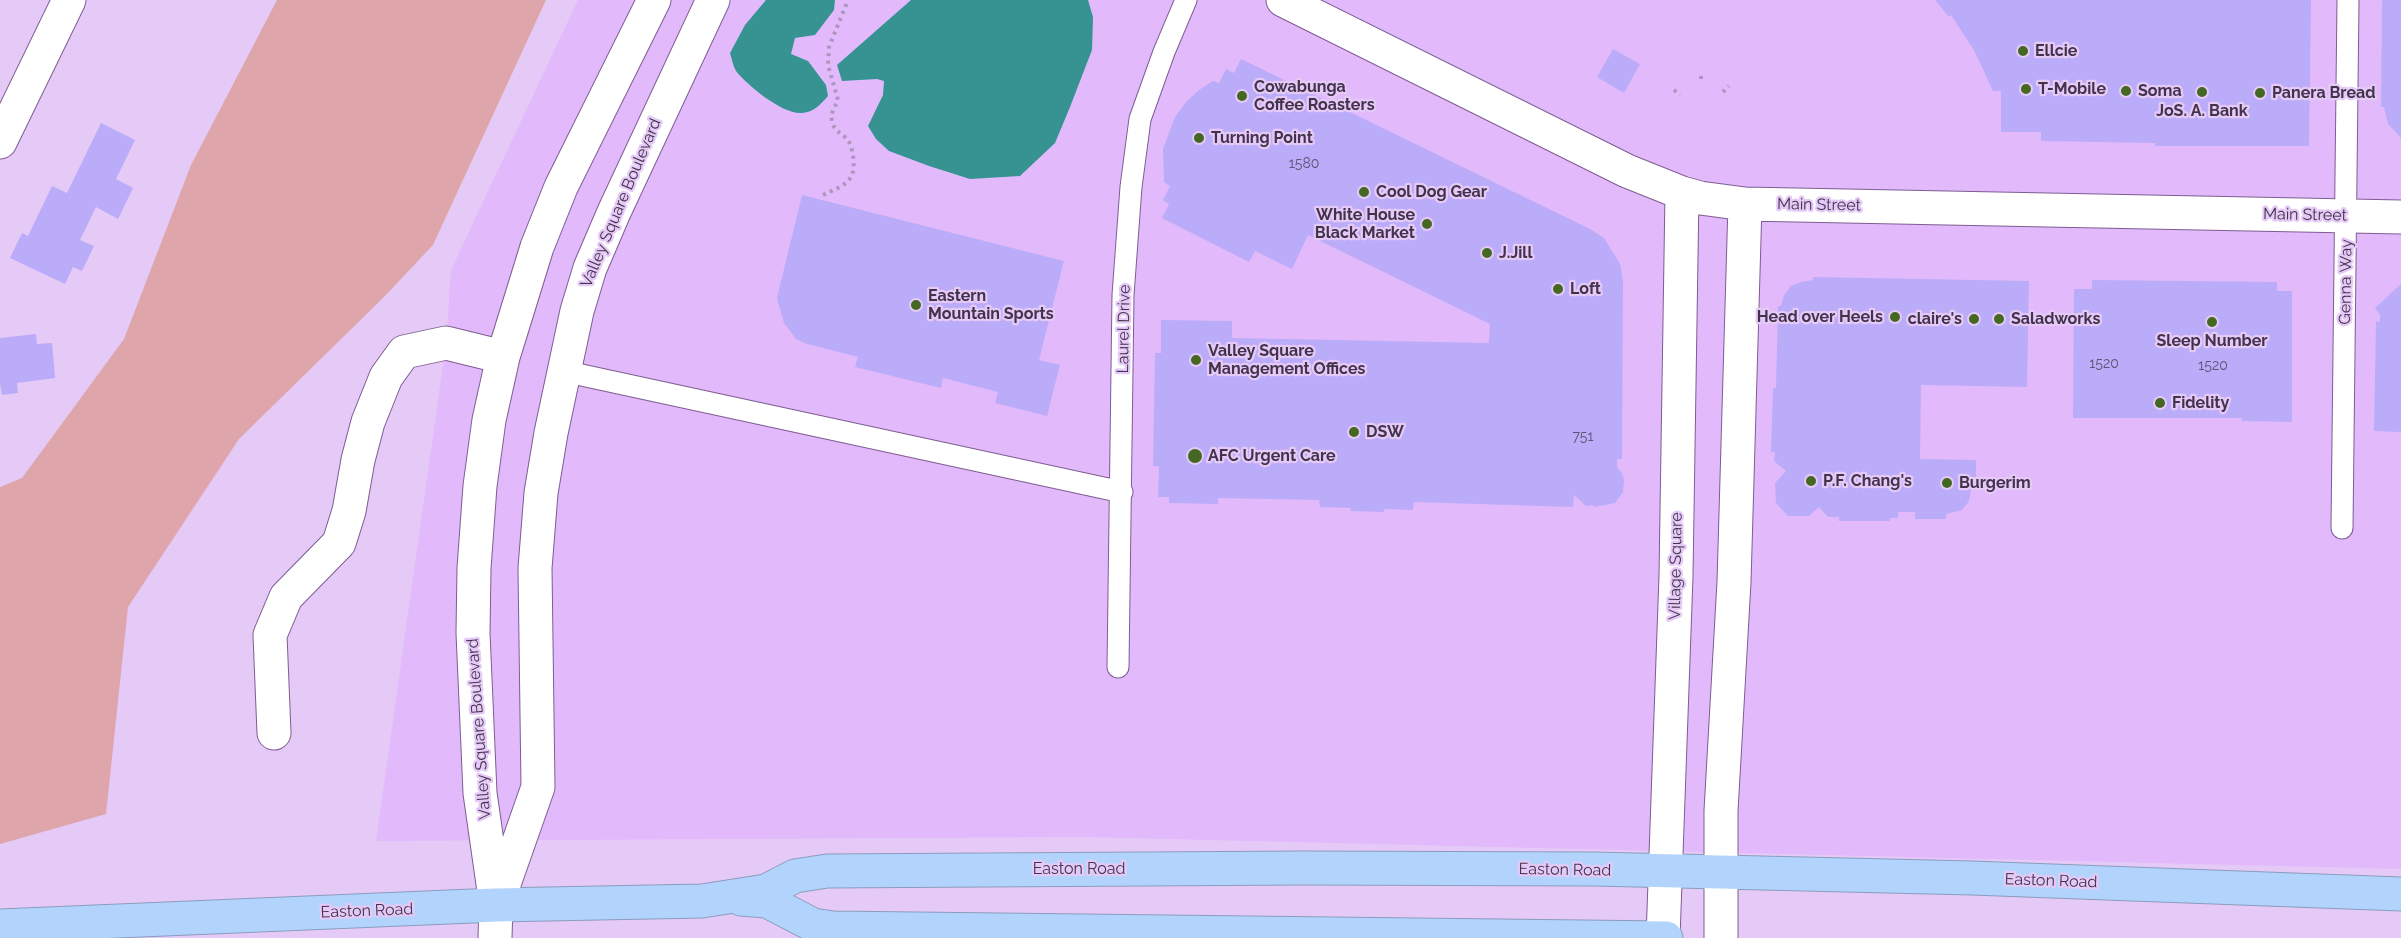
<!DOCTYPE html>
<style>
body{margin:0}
canvas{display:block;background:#e5c9f7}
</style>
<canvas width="2401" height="938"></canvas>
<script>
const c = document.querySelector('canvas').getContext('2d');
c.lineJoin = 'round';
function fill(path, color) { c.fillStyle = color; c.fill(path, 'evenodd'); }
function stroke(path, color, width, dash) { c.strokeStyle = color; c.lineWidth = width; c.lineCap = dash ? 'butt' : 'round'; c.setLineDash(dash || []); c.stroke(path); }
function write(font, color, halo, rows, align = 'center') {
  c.font = font + ' Raleway,sans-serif'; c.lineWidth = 4.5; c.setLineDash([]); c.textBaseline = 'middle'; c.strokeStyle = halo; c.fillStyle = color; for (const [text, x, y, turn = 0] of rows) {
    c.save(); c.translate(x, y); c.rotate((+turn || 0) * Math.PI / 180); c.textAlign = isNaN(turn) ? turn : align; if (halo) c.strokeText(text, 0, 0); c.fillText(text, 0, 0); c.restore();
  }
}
const built = new Path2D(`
 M 578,0 L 2401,0 L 2401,869 L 1085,837 L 376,841 L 446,343 L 451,270 Z`);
const green = new Path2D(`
 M 277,0 L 546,0 L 433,245 L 384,297 L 239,439 L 128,607 L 106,814 L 0,844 L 0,487 L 22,478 L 124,339 L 191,165 Z`);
const water = new Path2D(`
 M 766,0 L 835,0 L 834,10 L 815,35 L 795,38 L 791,54 L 808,61 L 826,85 L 828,96 C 820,105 814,112 802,113 C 783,115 747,85 736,71 C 733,66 732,59 730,53 L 745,25 Z
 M 911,0 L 1088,0 L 1093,17 L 1092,50 L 1070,107 L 1055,143 L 1020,176 L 970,179 L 929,166 L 889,151 L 876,139 L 868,126 L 883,95 L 884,81 L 877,79 L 842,81 L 837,65 Z`);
const building = new Path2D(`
 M 1935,0 L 2311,0 L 2309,146 L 2155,146 L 2155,143 L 2041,141 L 2041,132 L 2001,132 L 2001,91 L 1993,91 L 1975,52 L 1951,15 L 1949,17 Z
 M 2382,0 L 2401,0 L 2401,138 L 2388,124 L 2384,107 L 2381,107 Z
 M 1613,49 L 1640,64 L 1624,93 L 1597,77 Z
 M 1241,59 L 1590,229 L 1604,238 L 1620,264 L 1623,281 L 1622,459 L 1617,459 L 1617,467 L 1622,473 L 1624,480 L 1623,492 L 1615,503 L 1594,507 L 1593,505 L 1586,506 L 1574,495 L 1573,507 L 1414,502 L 1413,510 L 1384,509 L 1384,512 L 1350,511 L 1351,508 L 1320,507 L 1319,500 L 1218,498 L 1218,504 L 1169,503 L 1169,497 L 1158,497 L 1159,466 L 1153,466 L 1155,353 L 1161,353 L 1161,320 L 1232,321 L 1232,338 L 1489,343 L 1490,324 L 1308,235 L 1292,269 L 1255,251 L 1249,262 L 1162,218 L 1169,204 L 1163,200 L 1170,186 L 1164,182 L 1163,149 L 1175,117 L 1186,102 L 1199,90 L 1213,81 L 1219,83 L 1226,69 L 1234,73 Z
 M 101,123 L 135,140 L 116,179 L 133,188 L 118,219 L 96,207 L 80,240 L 94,246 L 82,271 L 73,267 L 65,284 L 10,258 L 22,233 L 28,236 L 52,186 L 67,193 Z
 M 802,195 L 1064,261 L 1039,360 L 1060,365 L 1047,416 L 995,403 L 998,392 L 943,378 L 941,388 L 855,367 L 858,357 L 804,343 L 796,339 L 784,323 L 777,298 Z
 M 1813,277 L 2029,281 L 2027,387 L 1921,385 L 1920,459 L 1976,460 L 1976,490 L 1971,490 L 1969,501 L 1962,510 L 1946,514 L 1946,519 L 1915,519 L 1915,512 L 1898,512 L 1898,518 L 1890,518 L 1890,521 L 1839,521 L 1839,517 L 1828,517 L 1819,507 L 1809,516 L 1788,516 L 1776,503 L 1775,483 L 1786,471 L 1774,461 L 1775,452 L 1771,452 L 1773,388 L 1776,388 L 1778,306 L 1781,306 L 1784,295 L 1791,286 L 1801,282 L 1813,280 Z
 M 2092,280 L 2277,282 L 2277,291 L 2292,291 L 2292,422 L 2242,421 L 2242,418 L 2073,418 L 2074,289 L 2092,289 Z
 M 2401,284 L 2401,432 L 2374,431 L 2376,321 L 2380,322 L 2380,315 L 2375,308 Z
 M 36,334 L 37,344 L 52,343 L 55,378 L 17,383 L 18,393 L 2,395 L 0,384 L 0,338 Z`);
const path = new Path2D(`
 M 1701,76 L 1701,83
 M 1674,90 L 1680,95
 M 1723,92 L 1729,86
 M 823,195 C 844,185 857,182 853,156 C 852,150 851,143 846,138 C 840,132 834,131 832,121 C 830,113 835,107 838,100 L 828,65 L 829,47 L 848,0`);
const lane = new Path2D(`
 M 563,371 L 1122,492
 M 2342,528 L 2348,0
 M 1118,667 L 1123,295 L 1131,187 L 1140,119 L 1164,52 L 1186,0`);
const street = new Path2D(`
 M 1283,0 L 1627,171 L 1682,193 L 1700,198 L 1745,204 L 2401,217
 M 0,142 L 69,0
 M 274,733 L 270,635 L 286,597 L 339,543 L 349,511 L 358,460 L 368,422 L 386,377 L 404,352 L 446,343 L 503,357
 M 498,901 L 538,787 L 535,568 L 541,493 L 551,433 L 577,311 L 590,268 L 614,212 L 713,0
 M 495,938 L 496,905 L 480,793 L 473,633 L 474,568 L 480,486 L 489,420 L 503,357 L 537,247 L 561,187 L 654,0
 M 1663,938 L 1676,576 L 1682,193
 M 1721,938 L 1721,811 L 1734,582 L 1745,204`);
const highway = new Path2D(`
 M 741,899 L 767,901 L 813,925 L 833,928 L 1666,938
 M 0,926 L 496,905 L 702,901 L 766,891 L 795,876 L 827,871 L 1303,868 L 1594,869 L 1972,878 L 2401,894`);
const markers = [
 [2023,51,6,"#446821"],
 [2026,89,6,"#446821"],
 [2126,91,6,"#446821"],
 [2202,92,6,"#446821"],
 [2260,93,6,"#446821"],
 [1242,96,6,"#446821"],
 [1199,138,6,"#446821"],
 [1364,192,6,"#446821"],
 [1427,224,6,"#446821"],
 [1487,253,6,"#446821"],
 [1558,289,6,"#446821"],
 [916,305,6,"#446821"],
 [1895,317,6,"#446821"],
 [1974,319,6,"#446821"],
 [1999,319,6,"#446821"],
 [2212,322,6,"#446821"],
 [1196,360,6,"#446821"],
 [2160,403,6,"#446821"],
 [1354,432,6,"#446821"],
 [1195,456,8,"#446821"],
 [1811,481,6,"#446821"],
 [1947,483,6,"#446821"]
];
const numberNames = [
 ["1580",1304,164],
 ["1520",2104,364],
 ["1520",2213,366],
 ["751",1583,437]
];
const poiNames = [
 ["Ellcie",2035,51],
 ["Cowabunga",1254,87],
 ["Coffee Roasters",1254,105],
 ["T-Mobile",2038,89],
 ["Soma",2138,91],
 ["Panera Bread",2272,93],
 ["JoS. A. Bank",2202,111,"center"],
 ["Turning Point",1211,138],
 ["Cool Dog Gear",1376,192],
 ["White House",1415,215,"right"],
 ["Black Market",1415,233,"right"],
 ["J.Jill",1499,253],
 ["Loft",1570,289],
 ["Eastern",928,296],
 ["Mountain Sports",928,314],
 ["Head over Heels",1883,317,"right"],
 ["claire's",1962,319,"right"],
 ["Saladworks",2011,319],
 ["Sleep Number",2212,341,"center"],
 ["Valley Square",1208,351],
 ["Management Offices",1208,369],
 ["Fidelity",2172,403],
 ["DSW",1366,432],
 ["AFC Urgent Care",1208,456],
 ["P.F. Chang's",1823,481],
 ["Burgerim",1959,483]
];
const streetNames = [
 ["Valley Square Boulevard",621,203,-67],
 ["Main Street",1819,205,1],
 ["Main Street",2305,215,1],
 ["Genna Way",2346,282,-89],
 ["Laurel Drive",1124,329,-89],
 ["Village Square",1676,566,-89],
 ["Valley Square Boulevard",479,729,-94],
 ["Easton Road",1079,869],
 ["Easton Road",1565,870,1],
 ["Easton Road",2051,881,2],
 ["Easton Road",367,911,-2]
];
fill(built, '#e2bafb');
fill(green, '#dea6ab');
fill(water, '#369391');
fill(building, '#baacf8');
stroke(lane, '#7e5d91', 23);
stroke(street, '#7e5d91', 35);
stroke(highway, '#8b9cbe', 35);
stroke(path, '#ad96bc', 4, [3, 4.5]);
stroke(lane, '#fff', 21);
stroke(street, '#fff', 33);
stroke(highway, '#b2d4fc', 33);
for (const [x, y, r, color] of markers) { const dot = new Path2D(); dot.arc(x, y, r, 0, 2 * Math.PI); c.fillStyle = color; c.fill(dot); stroke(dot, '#e5c9f7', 2); }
write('14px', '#605176', null, numberNames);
write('bold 16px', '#42334b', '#e5c9f7', poiNames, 'left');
write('16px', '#42334b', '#e5c9f7', streetNames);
</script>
